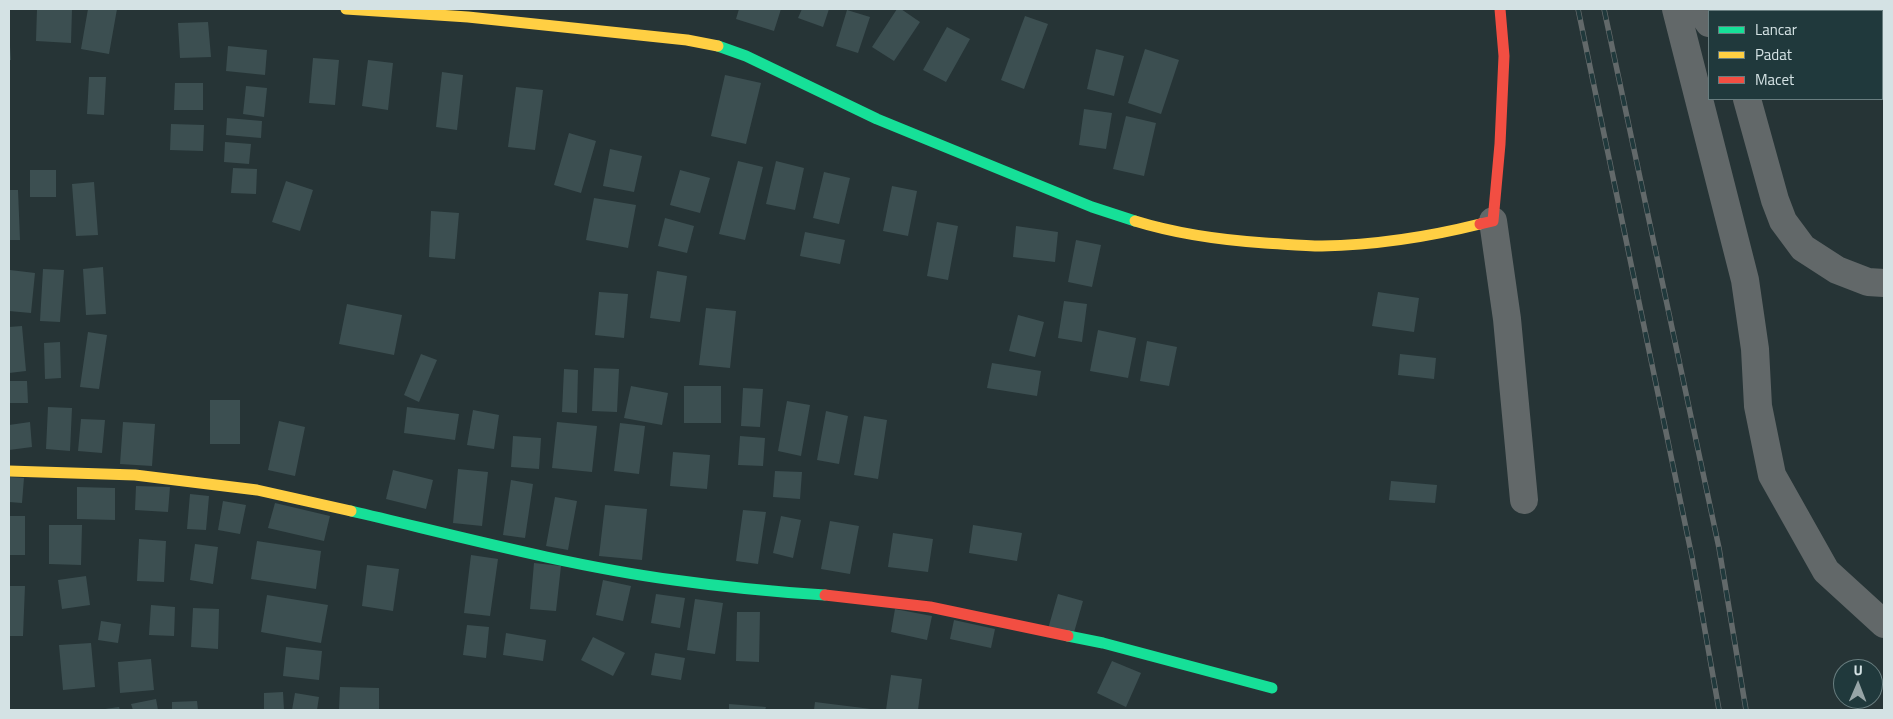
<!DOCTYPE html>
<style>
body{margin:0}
#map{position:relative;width:1893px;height:719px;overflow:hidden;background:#263436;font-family:"Titillium Web",sans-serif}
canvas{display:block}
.frame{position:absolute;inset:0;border:10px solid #d4e2e4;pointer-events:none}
.legend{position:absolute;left:1708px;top:10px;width:175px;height:90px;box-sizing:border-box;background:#20393c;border:1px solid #687d7f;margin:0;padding:6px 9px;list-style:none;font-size:15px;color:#d4e2e4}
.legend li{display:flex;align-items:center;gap:10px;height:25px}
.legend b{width:25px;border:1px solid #687d7f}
.north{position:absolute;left:1833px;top:659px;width:50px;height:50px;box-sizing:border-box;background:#20393c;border:1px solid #687d7f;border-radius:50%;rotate:1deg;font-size:14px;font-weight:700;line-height:20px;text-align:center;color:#d4e2e4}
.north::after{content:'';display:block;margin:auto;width:18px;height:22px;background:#97a5a7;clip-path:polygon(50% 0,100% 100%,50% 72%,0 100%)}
</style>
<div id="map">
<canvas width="1893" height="719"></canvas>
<div class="frame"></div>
<ul class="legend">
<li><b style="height:6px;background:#16e098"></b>Lancar</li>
<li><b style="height:6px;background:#ffcf43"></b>Padat</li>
<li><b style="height:6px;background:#f24e42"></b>Macet</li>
</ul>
<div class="north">U</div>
</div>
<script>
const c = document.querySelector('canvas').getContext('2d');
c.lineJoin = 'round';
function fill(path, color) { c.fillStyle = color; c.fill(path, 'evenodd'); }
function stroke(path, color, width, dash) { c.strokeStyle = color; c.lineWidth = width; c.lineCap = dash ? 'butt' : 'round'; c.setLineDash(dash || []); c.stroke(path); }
const building = new Path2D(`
 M 37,9 L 72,9 L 71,43 L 36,41 Z
 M 88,9 L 117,9 L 109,54 L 81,49 Z
 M 739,9 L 781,9 L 774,31 L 736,19 Z
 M 802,9 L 829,9 L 823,27 L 798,18 Z
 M 897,9 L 901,9 L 920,22 L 894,61 L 872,47 Z
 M 847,10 L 870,17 L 858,53 L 836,46 Z
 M 1025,16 L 1048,24 L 1024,89 L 1001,80 Z
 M 208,22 L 211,57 L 180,58 L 178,23 Z
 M 947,27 L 970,39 L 946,82 L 923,70 Z
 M 9,46 L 10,46 L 11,60 L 9,60 Z
 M 228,46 L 267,50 L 265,75 L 226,71 Z
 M 1096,49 L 1124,56 L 1114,96 L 1087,89 Z
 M 1145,49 L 1179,60 L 1161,114 L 1128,103 Z
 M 313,58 L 339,60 L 335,105 L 309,103 Z
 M 368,60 L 393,63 L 388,110 L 362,106 Z
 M 442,72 L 463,75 L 457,130 L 436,127 Z
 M 725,75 L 761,83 L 746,144 L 711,136 Z
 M 89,77 L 106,77 L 104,115 L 87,114 Z
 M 175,83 L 203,83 L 203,110 L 174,110 Z
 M 246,86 L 267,88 L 264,117 L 243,114 Z
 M 516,87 L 543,90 L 535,150 L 508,147 Z
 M 1084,109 L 1112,113 L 1106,149 L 1079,145 Z
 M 1126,116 L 1156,123 L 1144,176 L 1113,169 Z
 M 227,118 L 262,121 L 261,138 L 226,135 Z
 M 171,124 L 204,125 L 203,151 L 170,150 Z
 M 569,133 L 596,141 L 581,193 L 554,185 Z
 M 225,142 L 251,144 L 249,164 L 224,162 Z
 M 610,149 L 642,156 L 634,192 L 603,186 Z
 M 738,161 L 763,167 L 745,240 L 719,234 Z
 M 776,161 L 804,168 L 795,210 L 766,204 Z
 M 233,168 L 257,169 L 256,194 L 231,193 Z
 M 30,170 L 56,170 L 56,197 L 30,197 Z
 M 680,170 L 710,178 L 700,213 L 670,205 Z
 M 824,172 L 850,178 L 839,224 L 813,218 Z
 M 286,181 L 313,190 L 300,231 L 272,222 Z
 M 94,182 L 98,235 L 76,236 L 72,184 Z
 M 892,186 L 917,191 L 908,236 L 883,231 Z
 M 9,190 L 18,190 L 20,240 L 9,240 Z
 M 594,198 L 636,205 L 628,248 L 586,240 Z
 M 431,211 L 459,213 L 455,259 L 429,257 Z
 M 665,218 L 694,226 L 687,253 L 658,246 Z
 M 937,222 L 958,226 L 948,280 L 927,276 Z
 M 1016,226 L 1058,232 L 1055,262 L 1013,257 Z
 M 805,232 L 845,240 L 840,264 L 800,256 Z
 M 1076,240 L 1101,245 L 1092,287 L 1068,282 Z
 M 103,267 L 106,314 L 86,315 L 83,269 Z
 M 43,269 L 64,270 L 60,322 L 40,321 Z
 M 10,270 L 35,273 L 31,313 L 9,311 Z
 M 657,271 L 687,276 L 680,322 L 650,318 Z
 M 599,292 L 628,294 L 624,338 L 595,335 Z
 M 1378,292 L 1419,298 L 1414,332 L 1372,326 Z
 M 1064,301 L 1087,304 L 1082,342 L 1058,338 Z
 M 347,304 L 402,315 L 394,355 L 339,344 Z
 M 706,308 L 736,311 L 730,368 L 699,365 Z
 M 1018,315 L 1044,322 L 1035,357 L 1009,351 Z
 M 22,326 L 26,371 L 9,373 L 9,327 Z
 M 1098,330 L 1136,338 L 1128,378 L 1090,371 Z
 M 88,332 L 107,335 L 99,389 L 80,387 Z
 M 1147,341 L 1177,347 L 1169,386 L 1140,381 Z
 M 60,342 L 61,378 L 45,379 L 44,343 Z
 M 421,354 L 437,360 L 419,402 L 404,395 Z
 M 1400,354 L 1436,358 L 1434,379 L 1398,375 Z
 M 992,363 L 1041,371 L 1037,396 L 987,388 Z
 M 594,368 L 619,369 L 617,412 L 592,411 Z
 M 564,369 L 578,370 L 577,413 L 562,412 Z
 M 9,381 L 27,381 L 28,403 L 10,403 Z
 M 631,386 L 668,393 L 662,425 L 624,418 Z
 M 684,386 L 721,386 L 721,423 L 684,423 Z
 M 743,388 L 763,389 L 760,427 L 741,426 Z
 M 210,400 L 240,400 L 240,444 L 210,444 Z
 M 787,401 L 810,405 L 801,456 L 778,451 Z
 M 48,407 L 72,408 L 70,451 L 46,449 Z
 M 407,407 L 459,414 L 455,440 L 404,433 Z
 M 473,410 L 499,415 L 494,449 L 467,445 Z
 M 826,411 L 848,416 L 839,464 L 817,460 Z
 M 864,416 L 887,420 L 878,479 L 854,475 Z
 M 81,419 L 105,420 L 102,453 L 78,451 Z
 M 279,421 L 305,427 L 295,476 L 268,470 Z
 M 30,422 L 32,447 L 9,450 L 9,425 Z
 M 123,422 L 155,424 L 152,466 L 120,464 Z
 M 557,422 L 597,426 L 592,472 L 552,468 Z
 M 620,423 L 645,426 L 639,474 L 614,471 Z
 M 513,436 L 541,438 L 539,469 L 511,467 Z
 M 740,436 L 765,438 L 763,466 L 738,465 Z
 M 673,452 L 710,455 L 707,489 L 670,486 Z
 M 458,469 L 488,472 L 482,526 L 453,523 Z
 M 393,470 L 433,480 L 426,509 L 386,499 Z
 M 775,471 L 802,472 L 800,499 L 773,497 Z
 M 9,477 L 24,478 L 22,503 L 9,502 Z
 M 511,480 L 533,484 L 525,538 L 503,535 Z
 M 1391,481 L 1437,485 L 1435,503 L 1389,500 Z
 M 136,486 L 170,487 L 168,512 L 135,510 Z
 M 77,487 L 115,488 L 115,520 L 77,519 Z
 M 190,494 L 209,496 L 206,530 L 187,529 Z
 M 555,497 L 577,501 L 568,550 L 546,546 Z
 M 223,501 L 246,505 L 240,534 L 218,530 Z
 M 275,503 L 330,516 L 324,541 L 268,528 Z
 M 605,505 L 647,509 L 642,560 L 599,556 Z
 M 743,510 L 766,512 L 758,564 L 736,561 Z
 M 9,516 L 25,516 L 25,555 L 9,555 Z
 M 781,516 L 801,520 L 793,558 L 773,553 Z
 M 830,521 L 859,526 L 850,574 L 821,569 Z
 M 49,525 L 82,525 L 81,565 L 49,564 Z
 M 973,525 L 1022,533 L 1017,561 L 969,553 Z
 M 893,533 L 933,539 L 928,572 L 888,567 Z
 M 139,539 L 166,541 L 164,582 L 137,581 Z
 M 257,541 L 321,551 L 316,589 L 251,579 Z
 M 195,544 L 218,547 L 213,584 L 190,580 Z
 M 471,555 L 498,559 L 490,616 L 464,613 Z
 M 534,563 L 561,566 L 556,611 L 530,609 Z
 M 367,565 L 399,569 L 393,611 L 362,606 Z
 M 86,576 L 90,605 L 62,609 L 58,580 Z
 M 603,580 L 631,586 L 623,621 L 596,615 Z
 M 9,586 L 25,586 L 23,636 L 9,636 Z
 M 656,594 L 685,598 L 680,628 L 651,623 Z
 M 1058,594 L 1083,601 L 1073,636 L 1048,629 Z
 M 267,595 L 328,605 L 321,643 L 261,632 Z
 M 695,599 L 723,603 L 715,654 L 687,650 Z
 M 151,605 L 175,607 L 174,636 L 149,635 Z
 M 193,608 L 219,609 L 218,649 L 191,647 Z
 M 895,609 L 932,616 L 927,640 L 891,632 Z
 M 737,612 L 760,612 L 759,662 L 736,661 Z
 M 954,620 L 995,629 L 991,648 L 950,639 Z
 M 101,621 L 121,624 L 118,643 L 98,640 Z
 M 467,625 L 489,627 L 486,658 L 463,655 Z
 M 506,633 L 546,640 L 543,661 L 503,655 Z
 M 593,637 L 625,653 L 613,676 L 581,660 Z
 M 91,643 L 95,687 L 63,690 L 59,645 Z
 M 286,647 L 322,651 L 319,680 L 283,676 Z
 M 655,653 L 685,658 L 681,680 L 651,675 Z
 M 151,659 L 154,690 L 120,693 L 118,662 Z
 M 1112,661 L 1141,673 L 1126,707 L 1097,693 Z
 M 891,675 L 922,679 L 918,710 L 886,710 Z
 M 340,687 L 379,688 L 379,710 L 339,710 Z
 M 283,692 L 284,710 L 264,710 L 264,693 Z
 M 295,693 L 319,697 L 317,710 L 292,710 Z
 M 156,699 L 158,710 L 133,710 L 131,704 Z
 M 197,701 L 198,710 L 172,710 L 172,702 Z
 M 815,702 L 871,709 L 871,710 L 814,710 Z
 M 729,704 L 766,707 L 765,710 L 729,710 Z
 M 119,707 L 120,710 L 105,710 L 105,709 Z`);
const street = new Path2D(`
 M 1676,9 L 1745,280 L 1755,349 L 1758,406 L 1772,475 L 1826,571 L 1884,624
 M 1695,9 L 1701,11 L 1709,23
 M 1747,99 L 1775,200 L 1783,221 L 1803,248 L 1837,270 L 1868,282 L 1884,283
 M 1493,221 L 1507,319 L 1524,500`);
const fast = new Path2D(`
 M 718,46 L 746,56 L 877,119 L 1092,207 L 1135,221
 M 351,511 C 458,536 565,565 674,580 C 724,587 775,592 825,595
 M 1068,636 L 1103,643 L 1272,688`);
const slow = new Path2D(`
 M 346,9 L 468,17 L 687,40 L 718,46
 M 1135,221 C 1177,234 1221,240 1265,243 C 1284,244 1303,246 1322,246 C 1376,245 1428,237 1480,224
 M 9,471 L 135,475 L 257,490 L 351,511`);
const jam = new Path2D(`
 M 1480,224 L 1493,221 L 1500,144 L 1504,56 L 1500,9
 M 825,595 L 930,607 L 1068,636`);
const rail = new Path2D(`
 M 1578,9 L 1692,557 L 1719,710
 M 1604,9 L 1719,548 L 1746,710`);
fill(building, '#3c4f51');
stroke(street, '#626869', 28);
stroke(fast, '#16e098', 11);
stroke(slow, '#ffcf43', 11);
stroke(jam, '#f24e42', 11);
stroke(rail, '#62696a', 5.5);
stroke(rail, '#20393c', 4, [11]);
</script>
